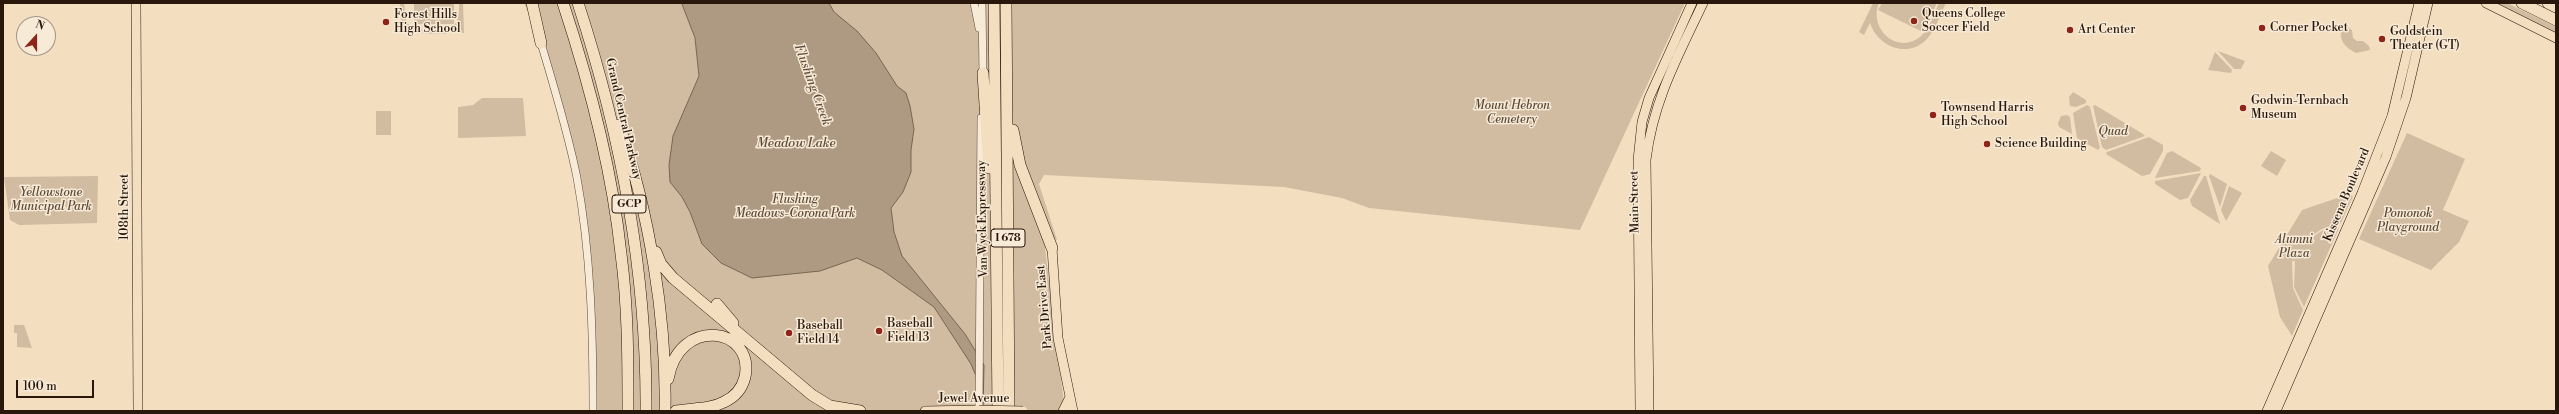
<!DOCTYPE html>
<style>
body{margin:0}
#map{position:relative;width:2559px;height:414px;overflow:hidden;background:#f3dec0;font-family:"Libre Bodoni",serif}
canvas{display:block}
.frame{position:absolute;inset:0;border:4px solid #29170b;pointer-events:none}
.north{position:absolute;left:16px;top:16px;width:40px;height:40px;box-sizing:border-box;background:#f7ead6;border:1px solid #a59685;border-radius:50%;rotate:21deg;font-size:11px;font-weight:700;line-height:16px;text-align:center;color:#29170b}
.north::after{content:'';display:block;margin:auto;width:14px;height:18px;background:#8f2418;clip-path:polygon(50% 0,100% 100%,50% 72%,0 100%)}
.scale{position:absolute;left:16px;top:380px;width:78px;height:18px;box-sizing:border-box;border:2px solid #29170b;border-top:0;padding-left:5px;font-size:12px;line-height:14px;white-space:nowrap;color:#29170b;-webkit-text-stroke:3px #f7ead6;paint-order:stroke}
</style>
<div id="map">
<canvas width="2559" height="414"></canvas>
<div class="frame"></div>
<div class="north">N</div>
<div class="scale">100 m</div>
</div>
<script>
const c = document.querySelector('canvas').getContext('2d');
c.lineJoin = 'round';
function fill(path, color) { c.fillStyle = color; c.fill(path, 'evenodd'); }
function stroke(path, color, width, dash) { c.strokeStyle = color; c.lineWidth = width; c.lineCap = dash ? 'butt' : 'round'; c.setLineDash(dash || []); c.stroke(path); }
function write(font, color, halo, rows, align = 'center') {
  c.font = font + ' "Libre Bodoni",serif'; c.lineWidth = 3; c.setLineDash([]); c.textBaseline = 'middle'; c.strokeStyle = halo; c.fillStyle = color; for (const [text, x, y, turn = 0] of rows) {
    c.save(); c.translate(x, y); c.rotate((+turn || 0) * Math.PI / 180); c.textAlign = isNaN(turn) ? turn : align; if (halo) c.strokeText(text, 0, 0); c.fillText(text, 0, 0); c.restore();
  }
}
const green = new Path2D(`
 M 400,3 L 404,3 L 406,22 C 415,32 446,35 455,24 C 460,18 459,10 459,3 L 463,3 L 464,33 L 459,33 L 459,26 L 445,34 L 413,33 L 402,22 Z
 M 414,3 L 454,3 L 454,24 L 414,24 Z
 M 524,3 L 1685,3 L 1580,230 L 1369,208 L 1342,198 L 1284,187 L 1044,175 L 1039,184 L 1057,240 L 1053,239 L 1045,248 L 1065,411 L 597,411 L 580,198 L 541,43 Z
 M 1873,3 L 1879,3 C 1868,29 1898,56 1921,36 C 1930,28 1934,13 1939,3 L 1946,3 C 1940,15 1936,29 1927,39 C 1908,59 1878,47 1870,23 L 1864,35 L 1859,32 Z
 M 1882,3 L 1937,3 L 1923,32 L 1878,10 Z
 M 2495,3 L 2507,3 L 2556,27 L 2556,33 Z
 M 2343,24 L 2352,30 L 2353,38 L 2357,41 L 2363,41 L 2369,46 L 2370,50 L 2356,53 C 2344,47 2337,38 2343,24 Z
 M 2218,51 L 2245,61 L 2241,69 L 2234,69 Z
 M 2215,52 L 2232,70 L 2231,73 L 2208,70 Z
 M 2073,92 L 2086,100 L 2086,103 L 2076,107 L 2070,106 L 2069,97 Z
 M 482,98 L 523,98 L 526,136 L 458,138 L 458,107 L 473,105 Z
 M 2087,105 L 2090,107 L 2100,148 L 2098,150 L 2077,138 L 2073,113 Z
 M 2095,105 L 2143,134 L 2145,136 L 2106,150 L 2102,147 L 2093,106 Z
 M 376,111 L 391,111 L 391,135 L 376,135 Z
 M 2067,115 L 2070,117 L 2072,134 L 2059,127 L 2058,123 L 2061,116 Z
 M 2407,133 L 2465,159 L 2443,210 L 2469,221 L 2459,242 L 2431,270 L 2359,239 Z
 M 2149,137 L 2163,145 L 2163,151 L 2150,174 L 2142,176 L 2106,154 L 2107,152 Z
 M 2172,151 L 2201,168 L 2200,171 L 2155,178 L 2167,153 Z
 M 2271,151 L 2286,160 L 2277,176 L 2261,166 Z
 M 2201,173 L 2188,198 L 2180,200 L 2155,184 L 2155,181 Z
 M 2210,174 L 2227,184 L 2220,207 L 2209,176 Z
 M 98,176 L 97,223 L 19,225 L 10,220 L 4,177 Z
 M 2204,176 L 2206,176 L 2220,224 L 2192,206 L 2190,200 Z
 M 2229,186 L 2242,193 L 2226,221 L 2221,210 Z
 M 2349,194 L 2353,196 L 2341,223 L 2322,229 L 2307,239 L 2308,240 L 2323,230 L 2339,228 L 2304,307 L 2294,287 L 2295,261 L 2292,261 L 2293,288 L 2303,310 L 2292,336 L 2280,317 L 2268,266 L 2302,210 Z
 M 14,325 L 24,325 L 32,348 L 17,347 L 17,333 L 14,333 Z`);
const water = new Path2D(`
 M 682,3 L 829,3 L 834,12 L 857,31 L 876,53 L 897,86 L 906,93 L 910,106 L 914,129 L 911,150 L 911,172 L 903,192 L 891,208 L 894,232 L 902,256 L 965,334 L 984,365 L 983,411 L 976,376 L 971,364 L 934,307 L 882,270 L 857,258 L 820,271 L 752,278 L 721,263 L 702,244 L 690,212 L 682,197 L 670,182 L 669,165 L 673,136 L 699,76 L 695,38 Z`);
const minor = new Path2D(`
 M 974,3 L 979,28
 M 982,3 L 983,76
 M 541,43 C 554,87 568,132 577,178 C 591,254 593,333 593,411
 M 979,410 L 981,118`);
const major = new Path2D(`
 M 136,3 L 138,411
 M 2486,3 L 2556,38
 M 1052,248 L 1058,338 L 1073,411
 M 925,411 L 979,410
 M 1063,411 L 1070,397
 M 1640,411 L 1638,160 L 1642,122 L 1649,98 L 1692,3
 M 1649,411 L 1646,160 C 1653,101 1678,56 1703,3
 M 2267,411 L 2362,193 L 2392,116 L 2419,3
 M 2276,411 L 2386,157 L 2406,98 L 2428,3`);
const highway = new Path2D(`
 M 532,3 L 541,43
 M 563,3 C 590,85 612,168 621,254 C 628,306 628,359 628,411
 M 578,3 C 621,135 647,271 646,411
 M 994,3 L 998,411
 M 1006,3 L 1009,411
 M 2522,3 L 2556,20
 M 2548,3 L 2556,7
 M 983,73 L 989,168
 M 619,125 C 649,210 667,320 665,411
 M 1013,130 L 1020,165 L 1052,248
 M 656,252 L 661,264 L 673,278 L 812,395 L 830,406 L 860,411
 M 717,304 L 733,323
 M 668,379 C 679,315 755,327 745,377 C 742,389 735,397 724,402 C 709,410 692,408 676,411`);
const majorBridge = new Path2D(`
 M 979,410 L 1023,411`);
const markers = [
 [1914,21,4,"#8f2418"],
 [386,22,4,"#8f2418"],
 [2262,28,4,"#8f2418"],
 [2070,30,4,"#8f2418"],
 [2382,39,4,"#8f2418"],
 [2243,108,4,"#8f2418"],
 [1933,115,4,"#8f2418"],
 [1987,144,4,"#8f2418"],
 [879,331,4,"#8f2418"],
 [789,333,4,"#8f2418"]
];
const shields = [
 [629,204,34],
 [1008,238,34]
];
const shieldNames = [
 ["GCP",629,204],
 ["I 678",1008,238]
];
const poiNames = [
 ["Queens College",1922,14],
 ["Soccer Field",1922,28],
 ["Forest Hills",394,15],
 ["High School",394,29],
 ["Corner Pocket",2270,28],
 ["Art Center",2078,30],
 ["Goldstein",2390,32],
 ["Theater (GT)",2390,46],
 ["Godwin-Ternbach",2251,101],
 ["Museum",2251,115],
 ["Townsend Harris",1941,108],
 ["High School",1941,122],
 ["Science Building",1995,144],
 ["Baseball",887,324],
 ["Field 13",887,338],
 ["Baseball",797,326],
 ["Field 14",797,340]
];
const parkNames = [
 ["Mount Hebron",1512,106],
 ["Cemetery",1512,120],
 ["Quad",2113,132],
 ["Yellowstone",51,193],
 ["Municipal Park",51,207],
 ["Flushing",795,200],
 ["Meadows-Corona Park",795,214],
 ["Pomonok",2408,214],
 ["Playground",2408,228],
 ["Alumni",2294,240],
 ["Plaza",2294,254]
];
const streetNames = [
 ["Grand Central Parkway",623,119,77],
 ["Kissena Boulevard",2347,195,-67],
 ["Main Street",1635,202,-91],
 ["108th Street",125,207,-90],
 ["Van Wyck Expressway",983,219,-91],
 ["Park Drive East",1045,307,-95],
 ["Jewel Avenue",974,399]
];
const waterNames = [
 ["Flushing Creek",812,85,70],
 ["Meadow Lake",796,144]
];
fill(green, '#d1bca1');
fill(water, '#ae9a82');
stroke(water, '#796652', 1);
stroke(minor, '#5c4938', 8);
stroke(major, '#29170b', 10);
stroke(highway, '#29170b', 12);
stroke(minor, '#f7ead6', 7);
stroke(major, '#f3dec0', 9);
stroke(highway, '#f3dec0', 11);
stroke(majorBridge, '#29170b', 10, []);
stroke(majorBridge, '#f3dec0', 9);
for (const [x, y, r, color] of markers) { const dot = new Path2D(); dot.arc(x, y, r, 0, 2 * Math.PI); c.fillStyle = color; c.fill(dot); stroke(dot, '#f7ead6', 1.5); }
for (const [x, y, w] of shields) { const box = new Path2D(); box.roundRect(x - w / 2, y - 9, w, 18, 3); c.fillStyle = '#f7ead6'; c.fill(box); stroke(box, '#29170b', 1); }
write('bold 11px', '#29170b', null, shieldNames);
write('12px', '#29170b', '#f7ead6', poiNames, 'left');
write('italic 12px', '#5b4938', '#f7ead6', parkNames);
write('12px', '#29170b', '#f7ead6', streetNames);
write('italic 13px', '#5e4b3b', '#f7ead6', waterNames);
</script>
